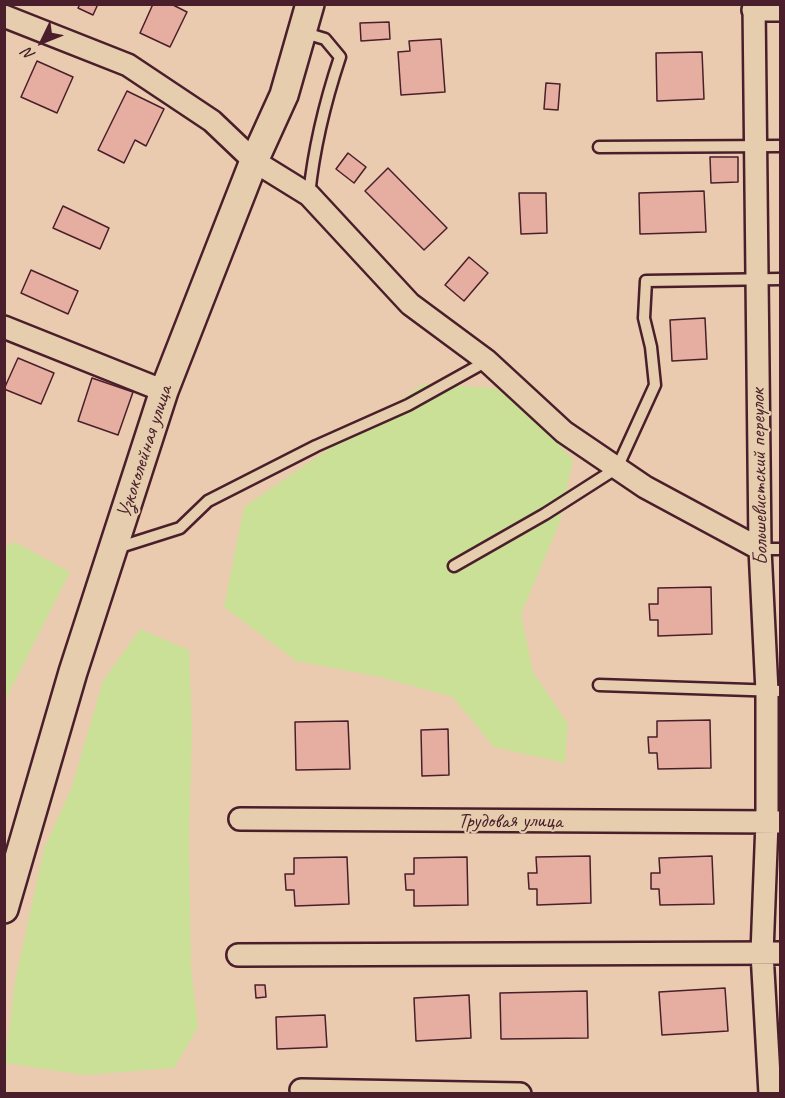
<!DOCTYPE html>
<meta charset="utf-8">
<style>
body{margin:0}
#map{position:relative;width:785px;height:1098px;overflow:hidden;background:#eacbaf;font-family:Caveat,sans-serif}
canvas{display:block}
.frame{position:absolute;inset:0;border:6px solid #4a1f2b;pointer-events:none}
.north{position:absolute;left:12px;top:12px;width:60px;height:60px;-webkit-text-stroke:4px #e5cdae;paint-order:stroke;rotate:227deg;font-size:16px;font-weight:700;line-height:24px;text-align:center;color:#4a1f2b}
.north::after{content:'';display:block;margin:auto;width:21px;height:27px;background:#4a1f2b;clip-path:polygon(50% 0,100% 100%,50% 72%,0 100%)}
</style>
<div id="map">
<canvas width="785" height="1098"></canvas>
<div class="frame"></div>
<div class="north">N</div>
</div>
<script>
const c = document.querySelector('canvas').getContext('2d');
c.lineJoin = 'round';
function fill(path, color) { c.fillStyle = color; c.fill(path, 'evenodd'); }
function stroke(path, color, width, dash) { c.strokeStyle = color; c.lineWidth = width; c.lineCap = dash ? 'butt' : 'round'; c.setLineDash(dash || []); c.stroke(path); }
function write(font, color, halo, rows, align = 'center') {
  c.font = font + ' Caveat,sans-serif'; c.lineWidth = 4.5; c.setLineDash([]); c.textBaseline = 'middle'; c.strokeStyle = halo; c.fillStyle = color; for (const [text, x, y, turn = 0] of rows) {
    c.save(); c.translate(x, y); c.rotate((+turn || 0) * Math.PI / 180); c.textAlign = isNaN(turn) ? turn : align; if (halo) c.strokeText(text, 0, 0); c.fillText(text, 0, 0); c.restore();
  }
}
const green = new Path2D(`
 M 424,384 L 496,388 L 541,425 L 573,460 L 559,524 L 521,614 L 533,672 L 568,724 L 565,763 L 494,747 L 453,697 L 380,677 L 296,661 L 224,607 L 244,507 Z
 M 15,542 L 70,572 L 5,701 L 5,547 Z
 M 140,629 L 189,650 L 192,729 L 189,840 L 191,968 L 198,1027 L 174,1068 L 84,1075 L 5,1063 L 15,982 L 44,849 L 72,787 L 103,681 Z`);
const building = new Path2D(`
 M 80,4 L 98,4 L 93,15 L 78,8 Z
 M 153,4 L 171,4 L 187,12 L 170,47 L 140,33 Z
 M 389,22 L 390,39 L 361,41 L 360,23 Z
 M 441,39 L 445,92 L 401,95 L 398,52 L 410,51 L 409,41 Z
 M 702,52 L 704,99 L 657,101 L 656,53 Z
 M 37,61 L 73,77 L 57,113 L 21,97 Z
 M 546,83 L 560,84 L 558,110 L 544,109 Z
 M 127,91 L 164,109 L 146,146 L 135,140 L 124,163 L 98,150 Z
 M 348,153 L 366,167 L 354,183 L 336,169 Z
 M 710,157 L 738,157 L 738,182 L 711,183 Z
 M 388,168 L 447,228 L 424,250 L 365,191 Z
 M 704,191 L 706,232 L 640,234 L 639,193 Z
 M 519,193 L 546,193 L 547,233 L 521,234 Z
 M 63,206 L 109,228 L 100,249 L 53,228 Z
 M 469,257 L 488,273 L 464,301 L 445,285 Z
 M 31,270 L 78,291 L 68,314 L 21,293 Z
 M 705,318 L 707,359 L 672,361 L 670,320 Z
 M 18,358 L 54,373 L 41,404 L 4,389 Z
 M 92,378 L 133,392 L 118,435 L 78,421 Z
 M 711,587 L 712,634 L 658,636 L 658,620 L 650,620 L 649,604 L 658,604 L 658,588 Z
 M 710,720 L 711,768 L 658,769 L 657,753 L 649,753 L 648,737 L 657,737 L 657,721 Z
 M 348,721 L 350,769 L 296,770 L 295,722 Z
 M 448,729 L 449,775 L 422,776 L 421,730 Z
 M 590,856 L 591,903 L 537,905 L 537,889 L 529,889 L 528,873 L 537,873 L 536,857 Z
 M 712,856 L 714,904 L 660,905 L 659,889 L 651,889 L 651,873 L 660,873 L 659,858 Z
 M 347,857 L 349,904 L 295,906 L 294,890 L 286,890 L 285,874 L 294,874 L 294,858 Z
 M 467,857 L 468,905 L 414,906 L 414,890 L 406,890 L 405,874 L 414,874 L 414,858 Z
 M 255,985 L 265,985 L 266,997 L 256,998 Z
 M 725,988 L 728,1031 L 662,1035 L 659,992 Z
 M 587,991 L 588,1038 L 501,1039 L 500,993 Z
 M 469,995 L 471,1038 L 416,1041 L 414,998 Z
 M 325,1015 L 327,1047 L 277,1049 L 276,1017 Z`);
const service = new Path2D(`
 M 302,32 L 325,39 L 340,57 C 325,102 314,147 309,195
 M 599,147 L 780,146
 M 117,548 L 180,528 L 208,501 L 316,446 L 408,405 L 487,361
 M 760,549 L 780,549
 M 454,566 L 545,514 L 617,468 L 655,385 L 651,347 L 644,318 L 646,281 L 780,279
 M 599,685 L 780,691`);
const minor = new Path2D(`
 M 754,4 L 760,549 L 767,692 L 767,822 L 762,953 L 770,1094
 M 753,10 L 780,10
 M 4,16 L 128,65 L 212,121 L 254,161 L 309,195 L 410,304 L 487,361 L 564,432 L 645,487 L 760,549
 M 4,327 L 164,391
 M 240,819 L 780,822
 M 238,955 L 780,953
 M 301,1090 L 520,1094`);
const tertiary = new Path2D(`
 M 4,909 L 73,672 L 164,391 L 254,161 L 284,95 L 310,4`);
const streetNames = [
 ["Узкоколейная улица",145,452,-72],
 ["Большевистский переулок",760,477,-91],
 ["Трудовая улица",510,821]
];
fill(green, '#c9e096');
fill(building, '#e5aea0');
stroke(building, '#4a1f2b', 1.5);
stroke(service, '#4a1f2b', 15);
stroke(minor, '#4a1f2b', 26);
stroke(tertiary, '#4a1f2b', 32);
stroke(service, '#e5cdae', 10);
stroke(minor, '#e5cdae', 21);
stroke(tertiary, '#e5cdae', 27);
write('21px', '#4a1f2b', '#e5cdae', streetNames);
</script>
